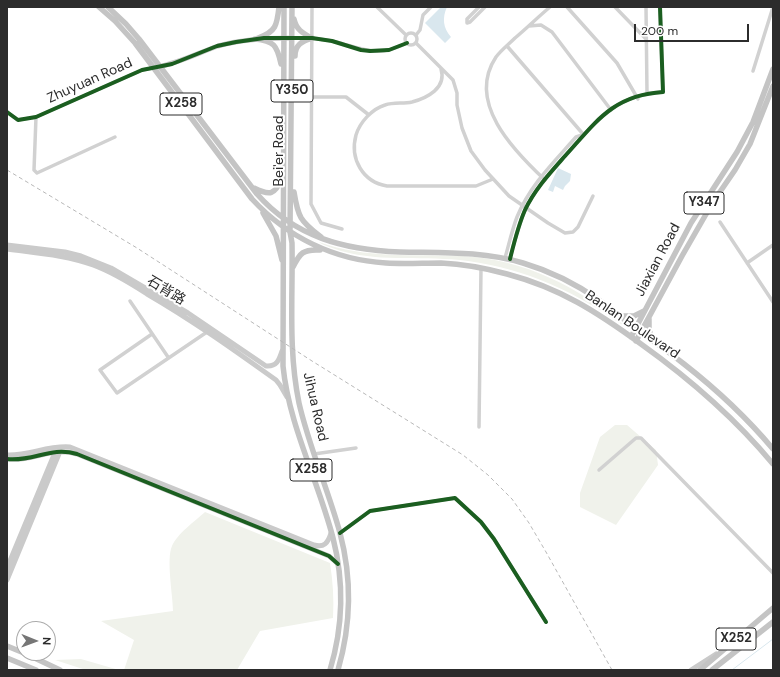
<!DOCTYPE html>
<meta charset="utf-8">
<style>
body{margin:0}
#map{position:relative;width:780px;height:677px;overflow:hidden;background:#fff;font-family:"DM Sans",sans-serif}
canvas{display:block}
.frame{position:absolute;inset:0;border:8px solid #2c2c2c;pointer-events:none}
.north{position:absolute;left:16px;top:621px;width:40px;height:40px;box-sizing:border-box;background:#fff;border:1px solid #ababab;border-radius:50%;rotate:91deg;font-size:11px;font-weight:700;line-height:16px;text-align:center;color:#2c2c2c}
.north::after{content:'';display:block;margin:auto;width:14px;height:18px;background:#767676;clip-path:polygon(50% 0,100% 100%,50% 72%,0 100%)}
.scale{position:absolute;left:634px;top:24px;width:115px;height:18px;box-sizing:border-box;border:2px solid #2c2c2c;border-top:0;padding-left:5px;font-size:12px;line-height:14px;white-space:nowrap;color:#2c2c2c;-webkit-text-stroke:3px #fff;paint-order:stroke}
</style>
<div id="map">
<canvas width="780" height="677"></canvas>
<div class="frame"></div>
<div class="north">N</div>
<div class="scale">200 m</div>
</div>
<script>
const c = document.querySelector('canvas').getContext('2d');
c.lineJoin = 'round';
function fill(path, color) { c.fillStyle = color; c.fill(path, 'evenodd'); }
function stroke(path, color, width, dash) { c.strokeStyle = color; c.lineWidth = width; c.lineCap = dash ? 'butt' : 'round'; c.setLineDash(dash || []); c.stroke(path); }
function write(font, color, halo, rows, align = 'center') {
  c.font = font + ' "DM Sans","Noto Sans SC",sans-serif'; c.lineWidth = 4; c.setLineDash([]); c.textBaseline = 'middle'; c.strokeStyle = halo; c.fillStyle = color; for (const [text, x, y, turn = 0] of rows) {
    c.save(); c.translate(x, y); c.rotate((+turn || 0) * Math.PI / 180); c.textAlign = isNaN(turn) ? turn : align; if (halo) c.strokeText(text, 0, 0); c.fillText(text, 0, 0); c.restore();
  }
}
const green = new Path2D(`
 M 319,242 C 366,259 413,254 463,256 C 526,260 576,286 624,325 L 624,326 C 576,292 526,269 468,261 C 424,255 385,263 341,251 C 334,248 324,246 319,242 Z
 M 615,425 L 627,425 L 656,450 L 658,465 L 616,525 L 580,507 L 580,493 L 600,437 Z
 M 205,512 L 330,563 C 333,582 334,599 333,618 L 260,631 L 237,670 L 124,670 L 134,640 L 101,621 L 173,611 C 173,596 166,559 172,546 C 177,534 195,521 205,512 Z
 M 81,659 L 119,670 L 86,670 L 55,660 Z`);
const water = new Path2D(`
 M 441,7 L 447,7 C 442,18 443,28 451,37 L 445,43 L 425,23 Z
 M 558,168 L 571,174 L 570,181 L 565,186 L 563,190 L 555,186 L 553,192 L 548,190 Z`);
const stream = new Path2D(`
 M 732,670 L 773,639`);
const street = new Path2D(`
 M 312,7 L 311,204 L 321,223 L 342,229
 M 377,7 L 406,35
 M 479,7 L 467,19 L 467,23 L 470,22 L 485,7
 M 567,7 L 617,63 L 638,99
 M 615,7 L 646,39
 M 646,7 L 647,93
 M 529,26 L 541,25 L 552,32 L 611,110
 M405 39a6 6 0 1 1 12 0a6 6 0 1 1-12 0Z
 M 416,35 L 420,30 L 423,15 L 431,7
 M 292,38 C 305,38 319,38 332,41 C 363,48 375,59 407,43
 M 416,43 L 453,80 L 457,93 L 457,105 L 462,128 L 471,151 L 485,170 L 509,196 L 548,223 L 565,233 L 573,232 L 578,227 L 593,196
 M 507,46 L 583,134
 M 441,69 C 447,88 427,98 412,102 C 403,104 394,102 385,105 C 372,109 360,122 356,135 C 353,146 354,158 360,168 C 366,178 375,184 387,186 L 476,186 L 493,179
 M 753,71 L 773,7
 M 311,97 L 346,97 L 369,115
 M 7,112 L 18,120 L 36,117 L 142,70 L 153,68
 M 36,117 L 34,170 L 37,173 L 115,137
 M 545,180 C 513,150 466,102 496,57 C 501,50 509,44 515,38 C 527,28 538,17 550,7
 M 720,222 L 773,302
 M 505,258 C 509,244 512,230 517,217 C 530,185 554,162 576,137 L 582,135
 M 510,259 C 514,243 518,226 525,210 C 535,189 550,173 565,156 C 596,122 613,95 663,92 L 660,7
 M 747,263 L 773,245
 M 130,301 L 168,357
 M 152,334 L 100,370 L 117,393 L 207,332
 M 479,427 L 481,268
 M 314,454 L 356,448
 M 599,470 L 636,438 L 641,438 L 773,573
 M 340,533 L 370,511 L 455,498 L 481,522 L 494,539 L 546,622`);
const secondary = new Path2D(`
 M 157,67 C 179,63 198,53 218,46 C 242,39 267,38 292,38
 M 7,245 L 65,252 L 81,256 L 111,268 L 188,313 L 266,366 C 277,367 279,360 282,351
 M 7,249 C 36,253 66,255 93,265 C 112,272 130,283 147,294 C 192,320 234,350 276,380 L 280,385 L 287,397
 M 7,455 C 29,456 48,445 70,447 L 314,545 C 324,548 328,543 331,533
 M 7,459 C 34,462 50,446 77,454 L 329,556 L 338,564
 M 7,568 L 56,450
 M 7,580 L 61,449
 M 691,670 L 716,654`);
const primary = new Path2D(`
 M 99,7 L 115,21 L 135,43 L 252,199 C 287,237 334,260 386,263 C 404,264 422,263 441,263 C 463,264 485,268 507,274 C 560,288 597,312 641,344 C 690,379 734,417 773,464
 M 108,7 L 126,24 L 139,39 L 257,194 C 295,237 344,250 400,252 C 443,253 482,251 523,263 C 550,271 576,284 599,300 C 612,309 623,319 635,328 C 651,340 668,351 684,364 C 716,389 747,418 773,449
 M 284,7 L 283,366 C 289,426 318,480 333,538 C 344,581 343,627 330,670
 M 292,7 L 290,232 L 292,243 C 293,297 288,350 299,403 C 309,447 328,489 340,533 C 352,578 351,625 338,670
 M 294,19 C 296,29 302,33 312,38
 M 258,38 C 276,32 277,25 279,7
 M 255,39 C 274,41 277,45 281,64
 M 295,56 C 295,45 302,41 312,38
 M 254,188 C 270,196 275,195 282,178
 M 294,192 C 298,217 300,221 321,237
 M 263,213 L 276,236 L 282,260
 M 293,267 C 300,253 303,249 320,250
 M 620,316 L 634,316 L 644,311
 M 649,319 L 649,330 L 653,340
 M 631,337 L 691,223 L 737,152 L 753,122 L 773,69
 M 636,341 L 682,256 L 713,202 L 735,170 L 750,144 L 773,86
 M 7,646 L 24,653
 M 24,653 L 60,670
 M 7,658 L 36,670
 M 700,670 L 773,608
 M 712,670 L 773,622`);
const rail = new Path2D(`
 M 7,170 L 137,248 L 312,361 L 463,455 L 488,475 L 512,499 L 529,523 L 546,552 L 612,670`);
const cycleway = new Path2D(`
 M 7,112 L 18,120 L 36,117 L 142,70 L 172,64 L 217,46 L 236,42 L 264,38 L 312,38 L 332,41 L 361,50 L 370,51 L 389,50 L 407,43
 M 510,259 C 514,243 518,226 525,210 C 535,189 550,173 565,156 C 596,122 613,95 663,92 L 660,7
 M 7,459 C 34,462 50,446 77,454 L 329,556 L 338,564
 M 340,533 L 370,511 L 455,498 L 481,522 L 494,539 L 546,622`);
const shields = [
 [292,91,42],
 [181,104,42],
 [704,203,40],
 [311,470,42],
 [736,639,40]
];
const shieldNames = [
 ["Y350",292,91],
 ["X258",181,104],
 ["Y347",704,203],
 ["X258",311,470],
 ["X252",736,639]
];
const streetNames = [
 ["Zhuyuan Road",90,81,-24],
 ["Bei'er Road",279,151,-90],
 ["Jiaxian Road",658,260,-62],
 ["石背路",166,291,31],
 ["Banlan Boulevard",632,325,34],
 ["Jihua Road",315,407,77]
];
fill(green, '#f0f2eb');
fill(water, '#d9e7ee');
stroke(stream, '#d9e7ee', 1);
stroke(street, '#d1d1d1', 3.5);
stroke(secondary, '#cacaca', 5);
stroke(primary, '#c4c4c4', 5.5);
stroke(rail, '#b8b8b8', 1, [4, 3]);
stroke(cycleway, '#1b5e20', 4);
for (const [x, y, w] of shields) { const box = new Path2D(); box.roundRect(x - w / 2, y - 11, w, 22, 3); c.fillStyle = '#fff'; c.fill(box); stroke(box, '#2c2c2c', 1); }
write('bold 13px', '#2c2c2c', null, shieldNames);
write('14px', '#2c2c2c', '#fff', streetNames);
</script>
